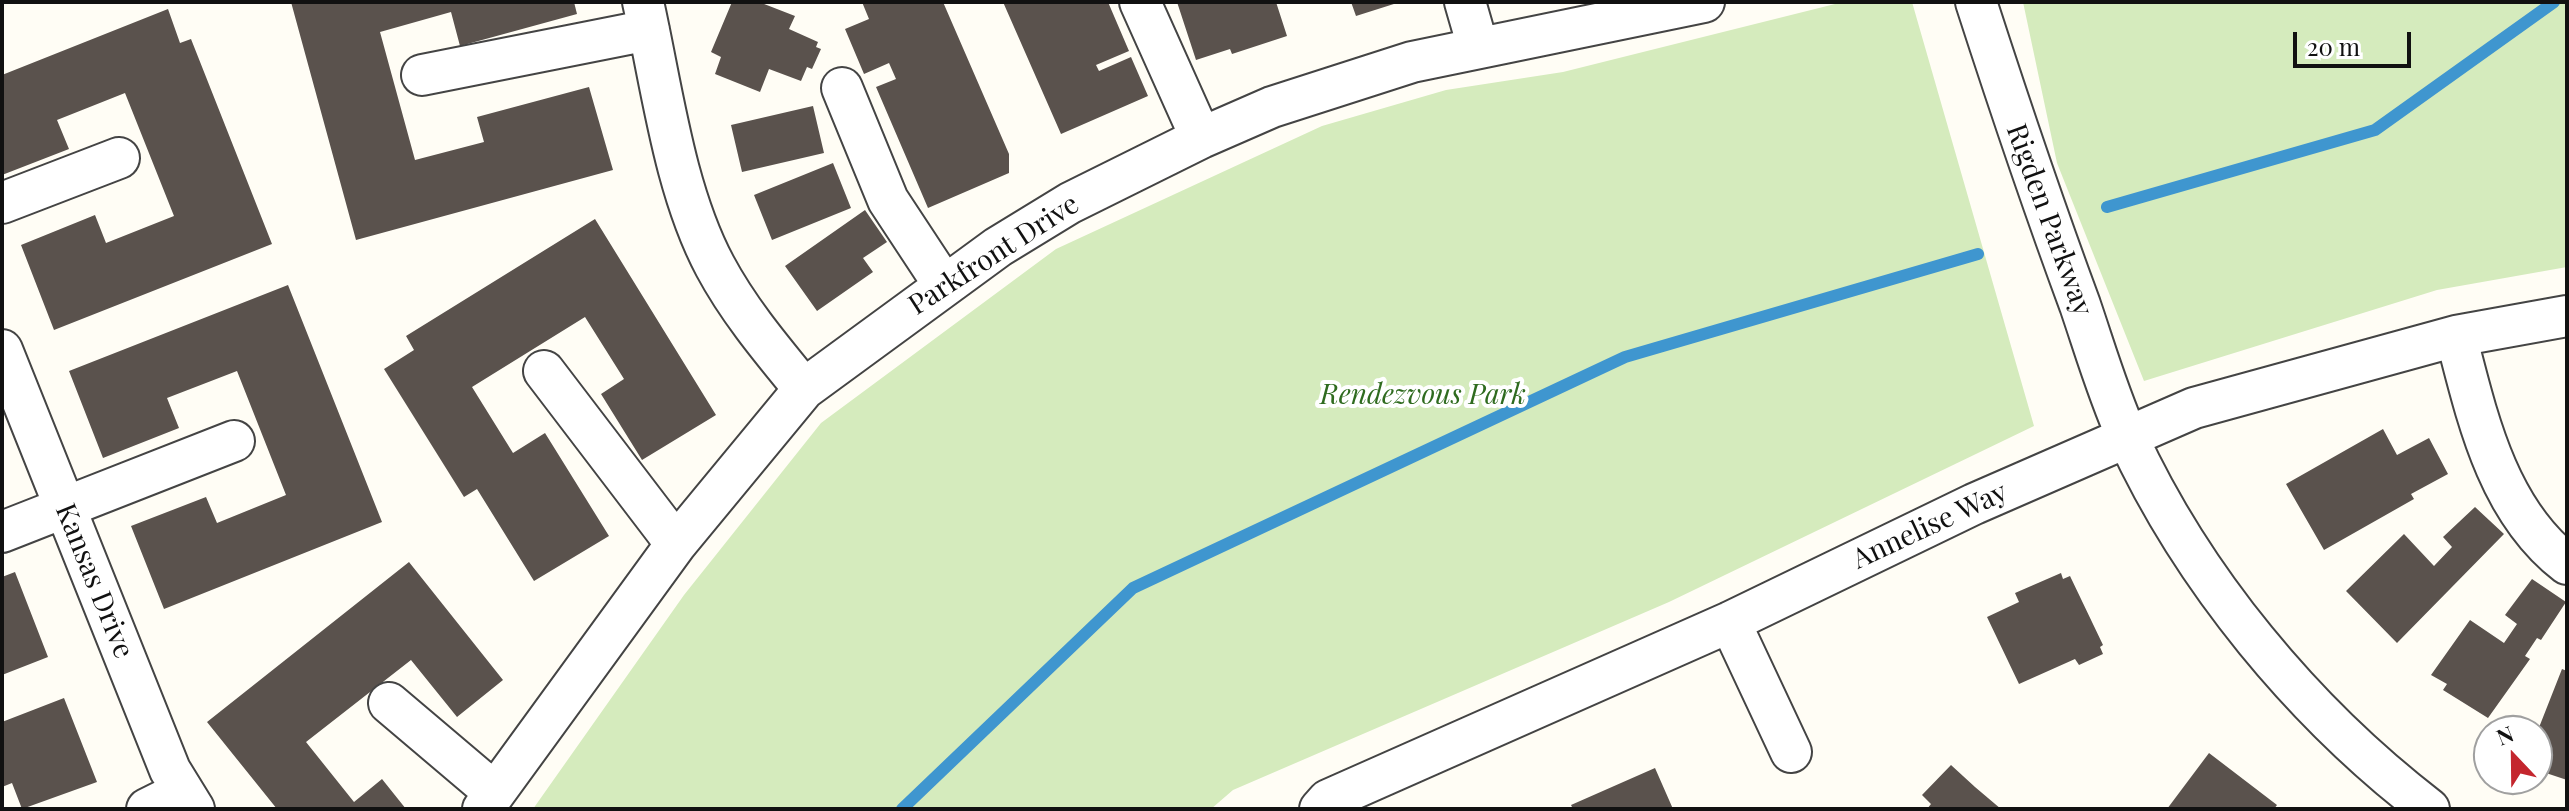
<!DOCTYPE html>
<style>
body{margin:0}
#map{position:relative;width:2569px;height:811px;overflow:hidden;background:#fffdf5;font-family:"Playfair Display",serif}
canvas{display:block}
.frame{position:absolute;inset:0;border:4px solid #111;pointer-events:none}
.north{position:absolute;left:2473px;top:715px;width:80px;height:80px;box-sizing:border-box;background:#fff;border:2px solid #a0a0a0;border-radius:50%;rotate:338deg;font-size:22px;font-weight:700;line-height:32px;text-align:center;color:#111}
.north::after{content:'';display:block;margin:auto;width:28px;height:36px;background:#c4262e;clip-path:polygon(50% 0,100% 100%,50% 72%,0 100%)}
.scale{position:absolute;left:2293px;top:32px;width:118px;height:36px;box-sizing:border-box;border:4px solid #111;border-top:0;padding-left:10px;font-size:24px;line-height:28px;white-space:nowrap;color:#111;-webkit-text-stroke:6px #fff;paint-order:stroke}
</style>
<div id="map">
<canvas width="2569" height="811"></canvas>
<div class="frame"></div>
<div class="north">N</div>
<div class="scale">20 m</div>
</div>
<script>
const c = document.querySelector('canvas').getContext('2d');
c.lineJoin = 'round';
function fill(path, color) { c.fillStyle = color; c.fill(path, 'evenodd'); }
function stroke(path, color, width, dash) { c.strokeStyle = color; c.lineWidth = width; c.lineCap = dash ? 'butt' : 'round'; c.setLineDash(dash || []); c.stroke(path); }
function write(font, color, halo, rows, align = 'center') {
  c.font = font + ' "Playfair Display",serif'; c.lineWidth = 8; c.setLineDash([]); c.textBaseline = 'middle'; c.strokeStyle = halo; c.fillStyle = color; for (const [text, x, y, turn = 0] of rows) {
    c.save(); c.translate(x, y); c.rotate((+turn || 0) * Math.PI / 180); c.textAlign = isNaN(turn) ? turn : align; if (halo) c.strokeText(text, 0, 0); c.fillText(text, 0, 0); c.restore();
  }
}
const green = new Path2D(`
 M 1843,2 L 1912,2 L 2034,426 L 1669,602 L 1233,790 L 1211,809 L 533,809 L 684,595 L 821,423 L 1056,249 L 1322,126 L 1446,90 L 1563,72 Z
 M 2023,2 L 2567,2 L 2567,267 L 2437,290 L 2144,381 L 2057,163 Z`);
const stream = new Path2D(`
 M 2107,207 L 2375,130 L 2554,2
 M 902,809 L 1133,588 L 1625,357 L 1978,254`);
const building = new Path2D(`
 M 291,2 L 574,2 L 577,14 L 460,46 L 451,12 L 380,32 L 415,160 L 484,142 L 477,117 L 589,87 L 613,170 L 356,240 Z
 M 732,2 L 759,2 L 795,16 L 789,29 L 818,42 L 816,47 L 821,49 L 812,69 L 807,67 L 801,81 L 769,69 L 760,92 L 715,74 L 721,57 L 711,52 Z
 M 862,2 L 943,2 L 1009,154 L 1009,173 L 928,208 L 876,87 L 896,79 L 889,63 L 864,74 L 845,29 L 869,19 Z
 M 1003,2 L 1108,2 L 1129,51 L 1096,65 L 1099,71 L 1131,57 L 1148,96 L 1061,134 Z
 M 1177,2 L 1276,2 L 1287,36 L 1232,54 L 1230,49 L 1196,60 Z
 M 1351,2 L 1397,2 L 1397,3 L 1356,16 Z
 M 168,9 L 180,43 L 191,39 L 272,244 L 54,330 L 21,245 L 95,215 L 106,243 L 174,216 L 125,93 L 57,120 L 69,149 L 2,175 L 2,75 Z
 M 813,106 L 824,153 L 742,172 L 731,125 Z
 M 833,163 L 851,208 L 772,240 L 754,195 Z
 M 865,210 L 887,242 L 863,258 L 873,272 L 817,311 L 785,266 Z
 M 595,219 L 716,415 L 642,460 L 601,394 L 624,379 L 585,317 L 472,387 L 513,453 L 545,433 L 609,536 L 534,581 L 477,489 L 464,497 L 384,369 L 414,350 L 406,336 Z
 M 288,285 L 382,522 L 164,609 L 131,526 L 206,497 L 217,523 L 286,495 L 237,371 L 167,398 L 179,428 L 103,458 L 69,371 Z
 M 2383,429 L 2397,455 L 2429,438 L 2448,474 L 2411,494 L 2414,499 L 2324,550 L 2286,484 Z
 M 2475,507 L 2504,534 L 2397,643 L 2346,591 L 2404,534 L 2434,566 L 2452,547 L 2443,537 Z
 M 409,562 L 503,680 L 457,717 L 411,660 L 306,742 L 354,802 L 382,779 L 406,809 L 277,809 L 207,722 Z
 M 15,572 L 48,657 L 2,675 L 2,577 Z
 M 2061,573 L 2063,579 L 2070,576 L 2103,645 L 2100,647 L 2103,654 L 2079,665 L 2075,659 L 2019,684 L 1987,617 L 2019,602 L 2015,593 Z
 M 2532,579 L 2566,602 L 2541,640 L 2537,638 L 2525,656 L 2530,659 L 2488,718 L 2443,690 L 2447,684 L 2431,675 L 2470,620 L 2504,643 L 2517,624 L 2505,615 Z
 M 2562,669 L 2567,671 L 2567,780 L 2537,770 L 2537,759 L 2547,735 L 2538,730 Z
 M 64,698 L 97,782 L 22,809 L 12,783 L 2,787 L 2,722 Z
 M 2209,753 L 2277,805 L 2274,809 L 2167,809 Z
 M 1951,765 L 1975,787 L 2001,809 L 1927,809 L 1931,804 L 1922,795 Z
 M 1655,768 L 1673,809 L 1573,809 L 1571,805 Z`);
const minor = new Path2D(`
 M 643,2 C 662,87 674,189 715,266 C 739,311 772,350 804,389
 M 1140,2 L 1201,138
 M 1465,2 L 1478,47
 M 1976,2 C 2009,104 2043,205 2080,305 C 2095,349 2108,394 2127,436 C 2193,580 2304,713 2429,809
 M 422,75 L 649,30
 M 842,88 L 888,200 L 944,285
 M 2,203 L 119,158
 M 2456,336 C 2477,417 2497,510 2567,564
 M 2,350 L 170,770 L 194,809
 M 544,371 L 676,544
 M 2,532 L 234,441
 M 1730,622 L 1791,752
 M 389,703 L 494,792
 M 147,809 L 183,791
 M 483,809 L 676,544 L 804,389 L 998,247 L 1070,203 L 1201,138 L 1272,107 L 1412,62 L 1704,2
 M 1320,809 L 1328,800 L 1730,622 L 1974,504 L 2194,408 L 2456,336 L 2567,316`);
const streetNames = [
 ["Rigden Parkway",2049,220,70],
 ["Parkfront Drive",994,255,-33],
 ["Annelise Way",1930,526,-25],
 ["Kansas Drive",94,581,68]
];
const parkNames = [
 ["Rendezvous Park",1423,395]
];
fill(green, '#d5ebbd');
stroke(stream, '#3f96cf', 12);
fill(building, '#5a524d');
stroke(minor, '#444', 44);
stroke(minor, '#fff', 40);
write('28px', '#111', '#fff', streetNames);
write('italic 28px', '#2f6b1f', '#fff', parkNames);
</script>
